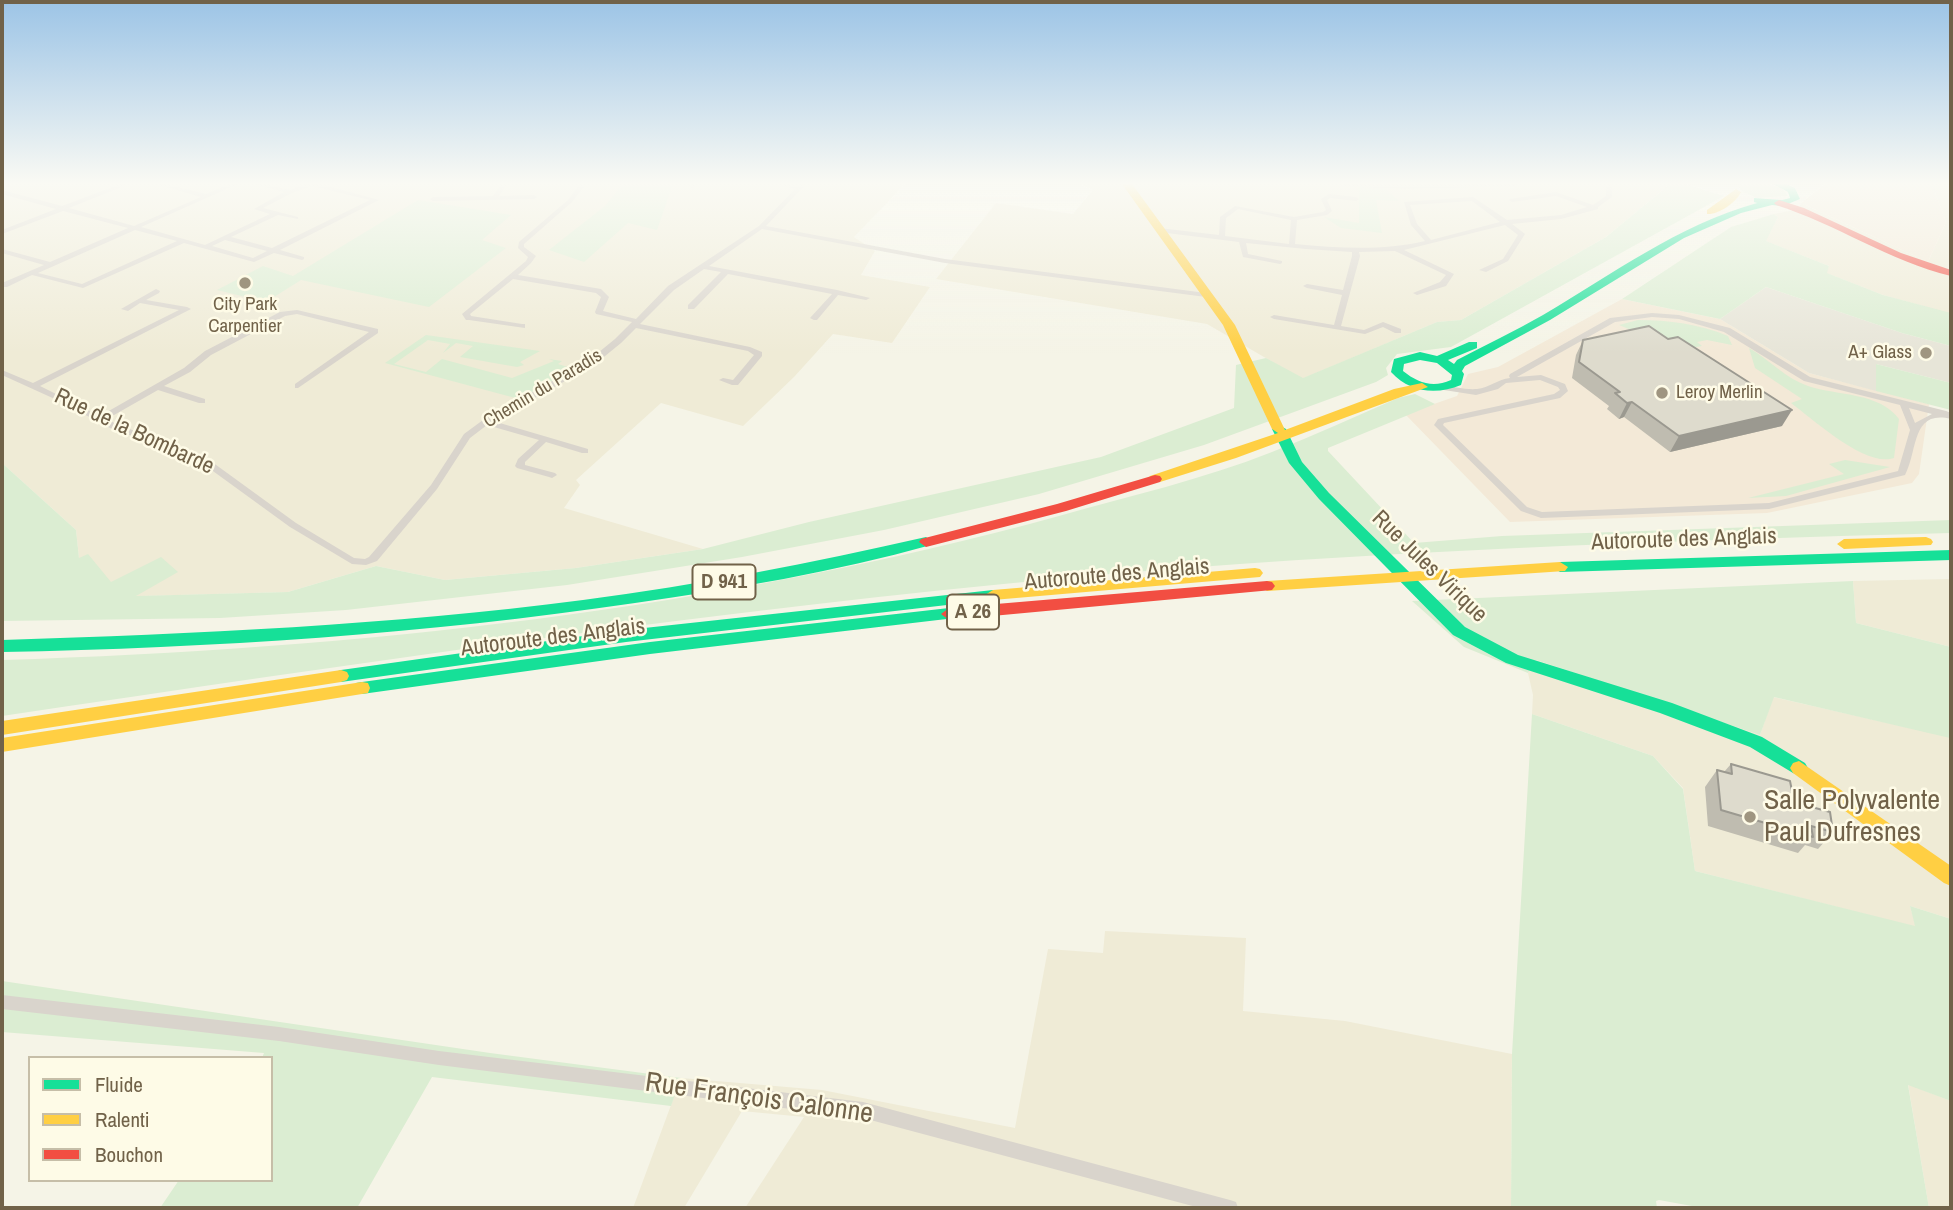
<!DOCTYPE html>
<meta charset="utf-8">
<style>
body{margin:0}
#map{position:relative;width:1953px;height:1210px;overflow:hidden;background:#f5f4e7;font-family:"Archivo Narrow",sans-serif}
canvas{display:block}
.frame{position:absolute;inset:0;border:4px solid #716249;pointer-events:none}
.legend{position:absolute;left:28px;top:1056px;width:245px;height:126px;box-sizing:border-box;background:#fefbe7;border:2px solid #c6bea8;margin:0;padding:9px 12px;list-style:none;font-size:21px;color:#716249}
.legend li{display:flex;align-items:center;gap:14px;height:35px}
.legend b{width:35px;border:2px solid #c6bea8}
</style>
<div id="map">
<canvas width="1953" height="1210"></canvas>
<div class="frame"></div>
<ul class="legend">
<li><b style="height:9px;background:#16e098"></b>Fluide</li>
<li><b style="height:9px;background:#ffcf43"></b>Ralenti</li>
<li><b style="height:9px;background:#f24e42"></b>Bouchon</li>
</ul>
</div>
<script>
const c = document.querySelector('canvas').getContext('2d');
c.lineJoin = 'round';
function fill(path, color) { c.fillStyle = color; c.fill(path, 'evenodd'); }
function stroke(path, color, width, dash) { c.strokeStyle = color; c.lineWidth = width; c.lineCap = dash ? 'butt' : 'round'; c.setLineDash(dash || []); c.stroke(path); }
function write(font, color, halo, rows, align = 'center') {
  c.font = font + ' "Archivo Narrow",sans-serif'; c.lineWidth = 5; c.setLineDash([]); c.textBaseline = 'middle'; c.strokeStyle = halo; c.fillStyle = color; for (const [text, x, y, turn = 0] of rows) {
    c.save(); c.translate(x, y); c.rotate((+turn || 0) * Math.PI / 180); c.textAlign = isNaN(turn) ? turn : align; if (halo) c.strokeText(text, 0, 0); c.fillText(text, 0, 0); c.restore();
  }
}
const residential = new Path2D(`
 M 2,184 L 905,184 L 854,237 L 875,251 L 861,275 L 930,287 L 892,343 L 833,334 L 794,377 L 743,426 L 661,403 L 576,480 L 580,485 L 564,508 L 703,549 L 576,568 L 445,580 L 376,566 L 288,592 L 106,597 L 79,558 L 76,530 L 2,463 Z
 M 1080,184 L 1670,184 L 1606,237 L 1461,320 L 1437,322 L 1302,379 L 1207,324 L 936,279 L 996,203 L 1073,214 L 1093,190 Z
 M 1932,184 L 1951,184 L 1951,314 L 1883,295 L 1826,273 L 1829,266 L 1765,241 L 1778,217 L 1774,214 L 1799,209 L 1801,203 L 1928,262 L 1946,222 Z
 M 1951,579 L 1951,647 L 1856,623 L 1853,581 Z
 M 1536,660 L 1760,735 L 1773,697 L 1950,737 L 1951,733 L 1951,919 L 1910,906 L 1916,927 L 1695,871 L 1683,788 L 1653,756 L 1532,714 L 1533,695 L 1528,673 Z
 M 1105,931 L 1246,938 L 1243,1011 L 1345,1021 L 1512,1054 L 1511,1208 L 745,1208 L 804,1117 L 742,1111 L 684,1208 L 633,1208 L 681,1078 L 822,1090 L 1015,1128 L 1048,949 L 1103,953 Z
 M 1908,1084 L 1951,1101 L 1951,1208 L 1929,1208 Z`);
const commercial = new Path2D(`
 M 1825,184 L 1932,184 L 1946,222 L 1928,262 L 1801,203 Z
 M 1622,299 L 1720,319 L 1809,373 L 1929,404 L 1919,474 L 1912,483 L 1767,513 L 1510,522 L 1405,414 L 1457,396 L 1468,374 L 1498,367 Z`);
const industrial = new Path2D(`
 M 1766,287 L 1902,333 L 1951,346 L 1951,383 L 1876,364 L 1876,391 L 1809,373 L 1720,319 Z`);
const green = new Path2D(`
 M 623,184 L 673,184 L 657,230 L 628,223 L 584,262 L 549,250 L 605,206 Z
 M 1670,184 L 1686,184 L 1724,196 L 1451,347 L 1397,354 L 1386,368 L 1388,375 L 1376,382 L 1204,445 L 1039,494 L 884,530 L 742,557 L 567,585 L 346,610 L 220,618 L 2,621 L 2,463 L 76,530 L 79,558 L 88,554 L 111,582 L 161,557 L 178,572 L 136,596 L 288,592 L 376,566 L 445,580 L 576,568 L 703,549 L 809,522 L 1101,457 L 1234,408 L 1236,365 L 1266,358 L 1303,378 L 1437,322 L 1461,320 L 1606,237 Z
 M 1739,184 C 1755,184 1780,180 1788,196 L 1756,198 L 1740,190 Z
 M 1359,187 L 1385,188 L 1399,201 L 1376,200 L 1382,233 L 1341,228 L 1324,217 L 1359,223 Z
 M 418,200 L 511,215 L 482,240 L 506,248 L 429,307 L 301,280 L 266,302 L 217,290 L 263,266 L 293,276 Z
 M 1774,214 L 1778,217 L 1766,241 L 1829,266 L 1827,273 L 1883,295 L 1951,313 L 1951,346 L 1902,333 L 1766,287 L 1720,319 L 1622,299 L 1731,227 Z
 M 1638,320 C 1669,320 1699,324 1728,336 L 1732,345 L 1707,340 L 1697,342 L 1702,346 L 1679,350 L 1619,325 Z
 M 426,335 L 540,351 L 520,362 L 524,365 L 517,367 L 460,357 L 473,346 L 456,343 L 443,353 L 450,344 L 428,340 L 394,364 L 426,372 L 442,359 L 512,378 L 554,361 L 549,359 L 562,361 L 558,364 L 574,369 L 519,399 L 385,363 Z
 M 1749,348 C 1770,360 1785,378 1808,386 C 1838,396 1879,392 1899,419 L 1894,458 C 1866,468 1814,420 1791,403 L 1802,399 L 1755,368 Z
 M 1876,364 L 1951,383 L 1951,410 L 1876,391 Z
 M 1415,394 L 1435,404 L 1328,448 L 1328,451 L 1414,543 L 1502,536 L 1951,520 L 1951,533 C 1659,541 1367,551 1076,577 C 716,610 359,663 2,716 L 2,660 C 357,649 716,610 1059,516 C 1130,496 1204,479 1272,452 C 1315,435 1356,416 1398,398 Z
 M 1845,460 L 1890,467 L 1786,496 L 1748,498 L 1844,474 L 1829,464 Z
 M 1853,581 L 1856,623 L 1951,647 L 1950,738 L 1774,697 L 1760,735 L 1536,660 L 1528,673 L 1464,647 L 1412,601 Z
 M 1532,714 L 1653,756 L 1683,789 L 1695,871 L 1915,926 L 1910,906 L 1951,919 L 1951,1101 L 1908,1085 L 1929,1208 L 1703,1208 L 1659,1200 L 1656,1201 L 1657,1208 L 1511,1208 L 1512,1054 Z
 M 2,981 L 490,1053 L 681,1078 L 671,1106 L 432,1077 L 357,1208 L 160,1208 L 179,1180 L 271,1180 L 271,1058 L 262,1058 L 264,1053 L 2,1032 Z`);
const street = new Path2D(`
 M 2,184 L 6,184 L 2,186 Z
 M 121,184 L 129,184 L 69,208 L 134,226 L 201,197 L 156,184 L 166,184 L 206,194 L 230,184 L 238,184 L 141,227 L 205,245 L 270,214 L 254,209 L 284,192 L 254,184 L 264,184 L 290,190 L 305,184 L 320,184 L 379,200 L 280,250 L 304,257 L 304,259 L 302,260 L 274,253 L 254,262 L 184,243 L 83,288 L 32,275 L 7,287 L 2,287 L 2,283 L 44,265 L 2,253 L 2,249 L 50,262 L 128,228 L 63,211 L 2,234 L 2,230 L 56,209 L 2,194 L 2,190 L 62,206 ZM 312,186 L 370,200 L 272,248 L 231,237 L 278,215 L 298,219 L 298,217 L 263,208 L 292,193 ZM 135,230 L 177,241 L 82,284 L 38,273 ZM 225,240 L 267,251 L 253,258 L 212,246 Z
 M 397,184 L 404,184 L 400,186 Z
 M 501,184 L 507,184 L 499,196 L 534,195 L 537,197 L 534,199 L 433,201 L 430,199 L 433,197 L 493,196 Z
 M 580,184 L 586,184 L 572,202 L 524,244 L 524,247 L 536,256 L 531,263 L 518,275 L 601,289 L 609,297 L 603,311 L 636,319 L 668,286 L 759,226 L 795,189 L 778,184 L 798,186 L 800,184 L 806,184 L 766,226 L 945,259 L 1206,293 L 1210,295 L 1206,297 L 945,263 L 762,229 L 709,266 L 837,290 L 870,298 L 866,300 L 838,295 L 817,320 L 814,320 L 810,318 L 832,294 L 728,274 L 694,309 L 688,309 L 688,305 L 721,272 L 704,269 L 674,290 L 640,324 L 750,347 L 762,352 L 762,356 L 738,385 L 732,385 L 719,380 L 723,378 L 733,380 L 754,355 L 748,351 L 636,328 L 621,343 L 594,365 L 493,421 L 588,449 L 588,453 L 582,453 L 546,442 L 525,462 L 525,465 L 555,473 L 557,475 L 552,478 L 549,477 L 517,468 L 515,466 L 518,459 L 539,440 L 487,425 L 470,438 L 437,489 L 377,561 L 366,565 L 352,564 L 290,527 L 195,458 L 112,429 L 57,400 L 2,375 L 2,370 L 33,383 L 179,310 L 140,303 L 128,311 L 121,309 L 156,289 L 160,291 L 159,293 L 146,300 L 187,307 L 191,309 L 40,386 L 100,416 L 184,368 L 205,351 L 280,312 L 297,310 L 378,329 L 378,333 L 298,388 L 295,388 L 295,384 L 369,332 L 297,314 L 285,316 L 211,355 L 190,372 L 164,386 L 205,399 L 205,403 L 199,403 L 158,390 L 107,419 L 118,425 L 201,454 L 296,523 L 354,558 L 365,559 L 369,557 L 431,485 L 464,434 L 483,420 L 588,361 L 615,339 L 632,322 L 596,314 L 595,312 L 601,297 L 596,293 L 513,279 L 470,314 L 471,316 L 522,324 L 525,324 L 525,328 L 469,320 L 466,320 L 462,314 L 526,261 L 528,257 L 518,248 L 519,242 L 568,200 Z
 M 691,184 L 699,184 L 692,188 L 689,186 Z
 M 1339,184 L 1516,184 L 1513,186 L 1405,189 L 1342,186 Z
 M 1606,184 L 1612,184 L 1612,197 L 1598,207 L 1598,209 L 1561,219 L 1512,224 L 1525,234 L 1508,261 L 1486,272 L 1479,270 L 1503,259 L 1518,235 L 1505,225 L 1404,250 L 1454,274 L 1446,286 L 1417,295 L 1413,293 L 1440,282 L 1446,275 L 1395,251 L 1359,252 L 1360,256 L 1341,326 L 1364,330 L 1383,322 L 1401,329 L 1401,333 L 1395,333 L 1383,327 L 1365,334 L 1274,319 L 1270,317 L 1274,315 L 1334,325 L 1342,295 L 1307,288 L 1303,286 L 1307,284 L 1343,290 L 1352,256 L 1352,252 L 1306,249 L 1246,243 L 1248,254 L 1282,261 L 1282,263 L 1280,264 L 1243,257 L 1239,242 L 1159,232 L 1156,230 L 1159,228 L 1219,235 L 1220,217 L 1235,206 L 1294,217 L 1323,212 L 1326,210 L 1321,199 L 1329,194 L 1356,197 L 1359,199 L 1356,201 L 1330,198 L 1327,200 L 1332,211 L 1327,215 L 1297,220 L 1295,244 C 1338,248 1383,251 1425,241 L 1411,225 L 1404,202 L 1473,197 L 1507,220 L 1561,215 L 1587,207 L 1556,196 L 1512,202 L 1509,200 L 1510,199 L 1556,192 L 1593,205 L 1606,196 ZM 1472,201 L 1500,222 L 1431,240 L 1417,224 L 1410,205 ZM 1238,209 L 1291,220 L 1289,244 L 1225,236 L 1226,218 Z
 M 1652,313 L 1679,315 L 1730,328 L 1810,377 L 1946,411 L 1951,413 L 1951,419 C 1911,409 1918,451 1905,475 L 1769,509 L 1541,518 L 1521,511 L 1434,425 L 1438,419 L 1554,394 L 1560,390 L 1558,387 L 1540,380 L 1506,383 L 1498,389 L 1476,395 L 1444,390 L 1441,390 L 1441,386 C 1453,386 1465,390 1477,389 C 1489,388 1498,379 1510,378 L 1509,376 L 1510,374 L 1610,318 ZM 1652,317 L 1679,319 L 1724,332 L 1804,381 L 1900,405 L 1910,430 L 1898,471 L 1769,503 L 1542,512 L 1527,507 L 1443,425 L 1444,423 L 1560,398 L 1568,391 L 1565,384 L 1541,375 L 1517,377 L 1615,322 ZM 1909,408 L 1932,414 L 1915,423 Z
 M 2,995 L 279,1027 L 439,1051 L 863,1102 L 1230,1200 L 1236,1202 L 1238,1208 L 1200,1208 L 863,1118 L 439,1065 L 279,1041 L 2,1009 Z`);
const fast = new Path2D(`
 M 1773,184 L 1786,184 L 1795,188 L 1800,199 L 1783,206 L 1772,205 L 1741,213 L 1684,238 L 1550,320 L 1465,366 L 1462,371 L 1464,374 L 1461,385 C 1437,395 1410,393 1391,372 L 1394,359 L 1420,352 L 1437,356 L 1469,342 L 1477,342 L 1477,348 L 1448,360 L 1454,364 L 1457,360 C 1485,345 1515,331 1543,315 C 1613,274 1678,225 1757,203 L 1754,202 L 1754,198 L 1782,200 L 1790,198 L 1788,192 ZM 1420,360 L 1437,363 L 1452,375 L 1451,380 C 1433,388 1418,383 1403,371 L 1404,364 Z
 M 1279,425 L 1286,429 L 1302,462 L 1329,493 L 1465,627 L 1518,655 L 1672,703 L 1762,737 L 1805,763 L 1808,768 L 1805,773 L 1799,775 L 1793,773 L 1750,747 L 1660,713 L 1506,663 L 1453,635 L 1319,499 L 1289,463 L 1272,429 Z
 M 926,537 L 933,542 L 931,545 C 834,572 734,589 635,603 C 426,634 213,648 2,652 L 2,640 C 196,634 390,625 583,600 C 698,585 812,563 926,537 Z
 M 1951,550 L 1951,560 L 1560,572 L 1552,567 L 1560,562 Z
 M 993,590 L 1001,595 L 999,599 L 626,642 L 341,682 L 335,680 L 333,676 L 335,672 L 341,670 L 626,630 Z
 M 949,608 L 955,610 L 957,614 L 955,618 L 650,654 L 362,694 L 356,693 L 354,688 L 356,683 L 362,682 L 650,642 Z`);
const slow = new Path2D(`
 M 1122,184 L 1132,184 L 1235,325 L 1285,430 L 1394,389 L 1422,383 L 1428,387 L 1236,458 L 1160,482 L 1150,482 L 1148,479 L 1150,476 L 1278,433 L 1272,429 L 1223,325 Z
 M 1736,189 L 1741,192 C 1736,203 1718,215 1707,214 L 1707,210 Z
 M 1926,537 L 1931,539 L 1933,542 L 1931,545 L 1844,549 L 1837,544 L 1844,539 Z
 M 1560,562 L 1568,567 L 1565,571 L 1267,591 L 1259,586 L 1267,581 Z
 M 1255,568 L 1260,569 L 1263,573 L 1260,577 L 993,600 L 985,595 L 993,590 Z
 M 341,670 L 347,672 L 349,676 L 347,680 L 341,682 L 2,735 L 2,721 Z
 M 362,682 L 368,683 L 370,688 L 368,693 L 362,694 L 2,752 L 2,738 Z
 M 1799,761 L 1951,866 L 1951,886 L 1944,883 L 1793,773 L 1790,768 L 1793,763 Z`);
const jam = new Path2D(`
 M 1779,200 L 1804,208 L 1901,253 L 1951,270 L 1951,276 C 1889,261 1836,224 1776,205 L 1774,203 Z
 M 1155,475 L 1160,476 L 1162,479 L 1160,482 L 1066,511 L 926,547 L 919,542 L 921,539 L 1057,504 Z
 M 1267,581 L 1272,582 L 1275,586 L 1272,590 L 949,620 L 941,614 L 949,608 Z`);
const wall = new Path2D(`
 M 1583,340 L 1782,426 L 1670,452 L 1624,417 L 1619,419 L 1607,409 L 1609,406 L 1572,378 L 1576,355 Z
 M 1731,764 L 1792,791 L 1808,806 L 1833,832 L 1818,849 L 1805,845 L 1798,853 L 1708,826 L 1705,787 L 1717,770 L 1724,772 Z`);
const shadedWall = new Path2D(`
 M 1632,402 L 1624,417 L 1619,419 L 1627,403 Z
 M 1792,410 L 1782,426 L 1670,452 L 1679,436 Z`);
const building = new Path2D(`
 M 1649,326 L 1668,339 L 1678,337 L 1792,410 L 1679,436 L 1632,402 L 1627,403 L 1615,393 L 1620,392 L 1579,362 L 1583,340 Z
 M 1731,764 L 1790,781 L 1792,791 L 1807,795 L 1808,806 L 1830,812 L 1833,832 L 1811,826 L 1813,837 L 1721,810 L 1717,770 L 1732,774 Z`);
const markers = [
 [245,283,7,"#9f9580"],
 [1926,353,7,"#9f9580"],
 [1662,393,7,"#9f9580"],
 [1750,817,7,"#9f9580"]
];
const farPoinames = [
 ["City Park",245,305],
 ["Carpentier",245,327],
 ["A+ Glass",1912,353,"right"],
 ["Leroy Merlin",1676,393,"left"]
];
const farStreetnames = [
 ["Chemin du Paradis",543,389,-31]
];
const shields = [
 [724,582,63],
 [973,612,52]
];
const shieldNames = [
 ["D 941",724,582],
 ["A 26",973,612]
];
const streetNames = [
 ["Rue de la Bombarde",134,432,25],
 ["Autoroute des Anglais",1684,540,-2],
 ["Rue Jules Virique",1429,567,44],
 ["Autoroute des Anglais",1117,575,-5],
 ["Autoroute des Anglais",553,638,-7]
];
const nearPoinames = [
 ["Salle Polyvalente",1764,801],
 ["Paul Dufresnes",1764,833]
];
const nearStreetnames = [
 ["Rue François Calonne",759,1099,8]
];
fill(residential, '#efebd6');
fill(commercial, '#f3e9d7');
fill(industrial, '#e7e5d8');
fill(green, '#dbedd2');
fill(street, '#d9d4cc');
fill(fast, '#16e098');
fill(slow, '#ffcf43');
fill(jam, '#f24e42');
fill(wall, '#bfbcb0');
fill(shadedWall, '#9b9990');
fill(building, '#dedbcd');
stroke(building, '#9b9990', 2);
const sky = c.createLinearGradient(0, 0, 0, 353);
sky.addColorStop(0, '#9cc4e6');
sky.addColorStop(0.52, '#fafaf4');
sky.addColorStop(1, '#fafaf400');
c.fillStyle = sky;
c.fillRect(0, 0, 1953, 353);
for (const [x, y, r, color] of markers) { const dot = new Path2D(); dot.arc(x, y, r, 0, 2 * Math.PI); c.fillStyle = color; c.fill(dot); stroke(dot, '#fefbe7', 2.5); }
write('19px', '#716249', '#fefbe7', farPoinames);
write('19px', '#716249', '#fefbe7', farStreetnames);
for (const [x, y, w] of shields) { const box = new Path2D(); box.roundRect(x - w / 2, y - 17.5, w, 35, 5); c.fillStyle = '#fefbe7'; c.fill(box); stroke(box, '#716249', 2); }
write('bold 21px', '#716249', null, shieldNames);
write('23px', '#716249', '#fefbe7', streetNames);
write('28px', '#716249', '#fefbe7', nearPoinames, 'left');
write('28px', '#716249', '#fefbe7', nearStreetnames);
</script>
